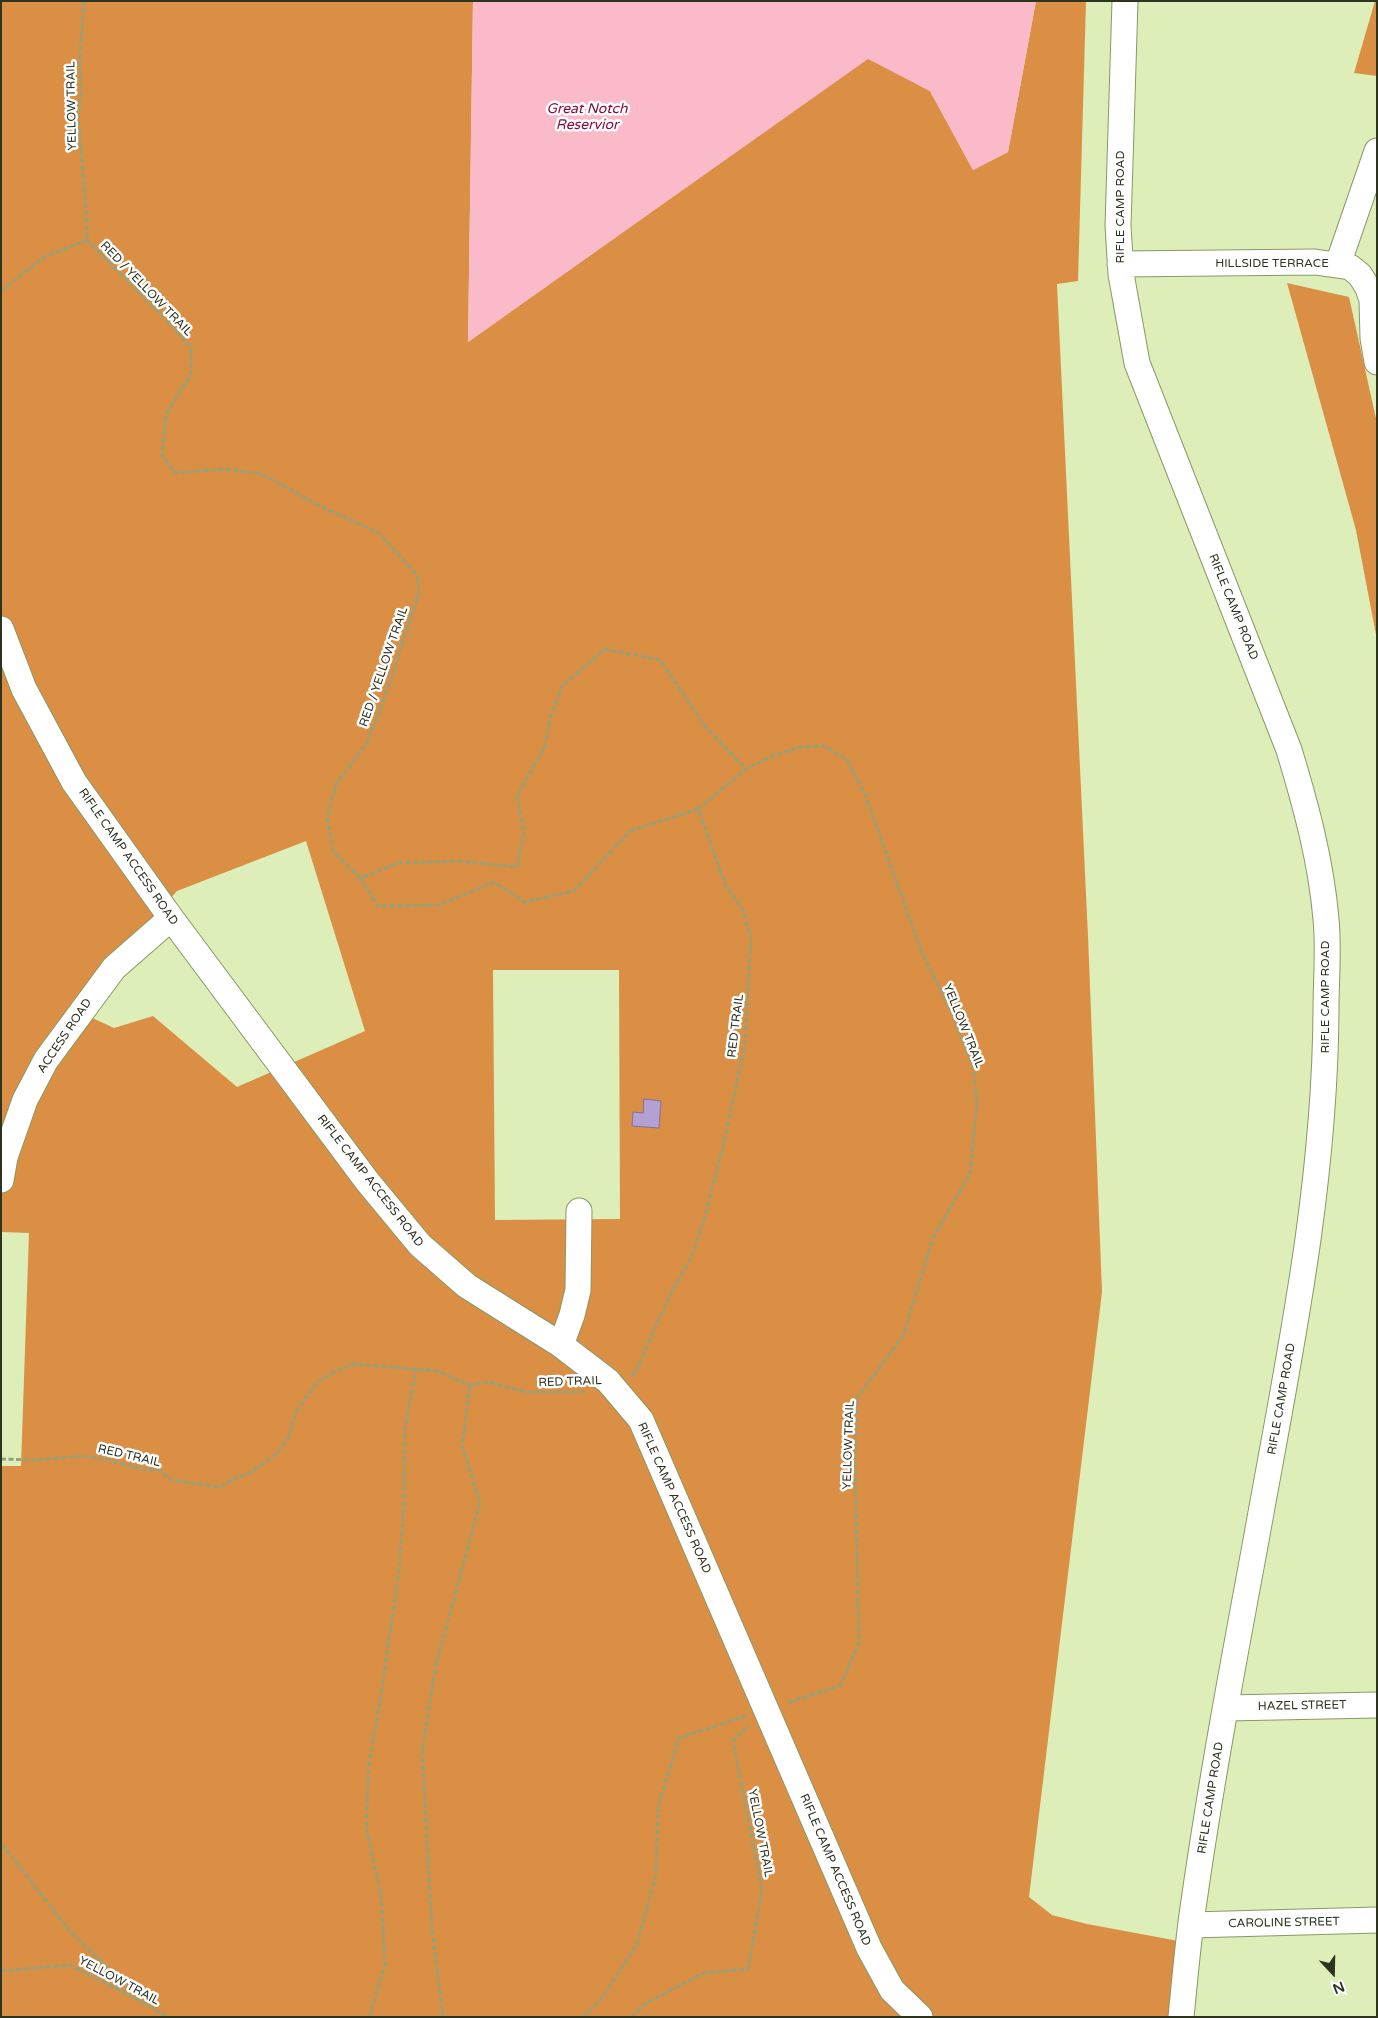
<!DOCTYPE html>
<style>
body{margin:0}
#map{position:relative;width:1378px;height:2018px;overflow:hidden;background:#ddeeb9;font-family:"Varela Round",sans-serif}
canvas{display:block}
.frame{position:absolute;inset:0;border:2px solid #2c331e;pointer-events:none}
.north{position:absolute;left:1308px;top:1948px;width:50px;height:50px;-webkit-text-stroke:4px #fff;paint-order:stroke;rotate:159deg;font-size:14px;font-weight:700;line-height:20px;text-align:center;color:#2c331e}
.north::after{content:'';display:block;margin:auto;width:18px;height:22px;background:#2c331e;clip-path:polygon(50% 0,100% 100%,50% 72%,0 100%)}
</style>
<div id="map">
<canvas width="1378" height="2018"></canvas>
<div class="frame"></div>
<div class="north">N</div>
</div>
<script>
const c = document.querySelector('canvas').getContext('2d');
c.lineJoin = 'round';
function fill(path, color) { c.fillStyle = color; c.fill(path, 'evenodd'); }
function stroke(path, color, width, dash) { c.strokeStyle = color; c.lineWidth = width; c.lineCap = dash ? 'butt' : 'round'; c.setLineDash(dash || []); c.stroke(path); }
function write(font, color, halo, rows, align = 'center') {
  c.font = font + ' "Varela Round",sans-serif'; c.lineWidth = 5; c.setLineDash([]); c.textBaseline = 'middle'; c.strokeStyle = halo; c.fillStyle = color; for (const [text, x, y, turn = 0] of rows) {
    c.save(); c.translate(x, y); c.rotate((+turn || 0) * Math.PI / 180); c.textAlign = isNaN(turn) ? turn : align; if (halo) c.strokeText(text, 0, 0); c.fillText(text, 0, 0); c.restore();
  }
}
const forest = new Path2D(`
 M 1,1 L 473,1 L 468,342 L 868,58 L 930,91 L 973,170 L 1008,152 L 1036,1 L 1086,1 L 1078,281 L 1057,284 L 1088,936 L 1102,1292 L 1029,1897 L 1052,1915 L 1087,1924 L 1184,1942 L 1175,2017 L 1,2017 L 1,1466 L 21,1466 L 29,1233 L 1,1232 ZM 306,841 L 365,1031 L 237,1087 L 153,1016 L 114,1028 L 71,1008 L 177,891 ZM 493,970 L 619,970 L 620,1219 L 495,1220 Z
 M 1375,1 L 1377,1 L 1377,76 L 1354,73 Z
 M 1287,283 L 1349,297 L 1377,423 L 1377,640 L 1356,530 Z`);
const water = new Path2D(`
 M 473,1 L 1036,1 L 1008,152 L 973,170 L 930,91 L 868,59 L 468,342 Z`);
const building = new Path2D(`
 M 644,1099 L 661,1101 L 659,1128 L 632,1126 L 633,1112 L 643,1113 Z`);
const path = new Path2D(`
 M 84,1 L 80,57 L 81,94 L 78,115 L 86,211 L 87,240
 M 87,240 L 164,317 L 191,348 L 191,374 L 166,414 L 162,455 L 175,473 L 226,469 L 262,474 L 320,506 L 379,533 L 417,575 L 419,593 L 382,705 L 368,741 L 336,784 L 327,817 L 333,851 L 360,878 L 398,863 L 459,861 L 517,867 L 524,832 L 517,796 L 545,746 L 550,719 L 562,686 L 605,649 L 660,660 L 705,726 L 746,769
 M 1,291 L 44,257 L 87,240
 M 360,878 L 378,906 L 439,905 L 494,882 L 525,902 L 574,891 L 630,831 L 698,809
 M 631,1376 L 635,1373 L 669,1297 L 691,1258 L 705,1216 L 727,1129 L 745,1044 L 751,938 L 742,908 L 726,886 L 698,809 L 746,769 L 772,756 L 801,747 L 825,746 L 847,760 L 865,794 L 922,953 L 951,1011 L 973,1067 L 977,1102 L 970,1174 L 933,1238 L 903,1336 L 857,1398 L 855,1460 L 859,1643 L 840,1686 L 786,1703
 M 1,1459 L 36,1460 L 83,1456 L 104,1459 L 142,1469 L 159,1470 L 172,1480 L 220,1487 L 233,1479 L 250,1473 L 277,1453 L 288,1439 L 296,1412 L 317,1382 L 338,1370 L 355,1364 L 437,1371 L 470,1385 L 487,1382 L 527,1392 L 586,1392
 M 1,1846 L 5,1848 L 69,1930 L 143,2002
 M 1,1971 L 70,1965 L 143,2002 L 167,2017
 M 369,2017 L 385,1965 L 381,1895 L 366,1827 L 369,1763 L 381,1695 L 399,1571 L 404,1503 L 405,1428 L 416,1369
 M 443,2017 L 432,1929 L 422,1750 L 436,1665 L 480,1502 L 462,1446 L 470,1385
 M 584,2017 L 602,1998 L 637,1944 L 656,1874 L 658,1807 L 679,1738 L 746,1716
 M 632,2017 L 646,2003 L 704,1973 L 748,1969 L 762,1890 L 733,1741 L 749,1725`);
const minor = new Path2D(`
 M 1125,1 L 1118,226 L 1121,274 L 1137,363 L 1289,750 C 1306,806 1321,861 1326,919 C 1329,949 1326,980 1326,1010 C 1325,1193 1287,1366 1255,1546 C 1233,1664 1211,1782 1194,1901 C 1188,1940 1185,1978 1181,2017
 M 1120,264 L 1315,262 L 1350,267 L 1360,275 L 1368,288 L 1372,300 L 1373,338 L 1377,362
 M 1338,264 L 1377,151
 M 1,629 L 24,689 L 74,782 L 171,918 L 367,1181 L 420,1245 L 467,1286 L 561,1345 L 608,1381 L 641,1420 L 869,1948 L 892,1990 L 920,2017
 M 1,1180 L 5,1157 L 25,1100 L 46,1060 L 114,968 L 171,918
 M 561,1345 L 572,1315 L 578,1290 L 579,1211
 M 1226,1708 L 1377,1705
 M 1191,1925 L 1377,1920`);
const streetNames = [
 ["YELLOW TRAIL",72,106,-91],
 ["RIFLE CAMP ROAD",1121,207,-90],
 ["HILLSIDE TERRACE",1272,264],
 ["RED / YELLOW TRAIL",146,289,46],
 ["RIFLE CAMP ROAD",1233,607,68],
 ["RED / YELLOW TRAIL",384,667,-71],
 ["RIFLE CAMP ACCESS ROAD",128,857,55],
 ["RIFLE CAMP ROAD",1326,997,-90],
 ["RED TRAIL",736,1026,-83],
 ["YELLOW TRAIL",963,1026,68],
 ["ACCESS ROAD",65,1036,-56],
 ["RIFLE CAMP ACCESS ROAD",370,1181,52],
 ["RED TRAIL",570,1382,-2],
 ["RIFLE CAMP ROAD",1282,1399,-80],
 ["YELLOW TRAIL",849,1445,-88],
 ["RED TRAIL",129,1456,13],
 ["RIFLE CAMP ACCESS ROAD",674,1498,66],
 ["HAZEL STREET",1302,1706,-1],
 ["RIFLE CAMP ROAD",1211,1798,-81],
 ["YELLOW TRAIL",760,1833,79],
 ["RIFLE CAMP ACCESS ROAD",835,1870,67],
 ["CAROLINE STREET",1284,1923,-1],
 ["YELLOW TRAIL",119,1981,28]
];
const waterNames = [
 ["Great Notch",587,109],
 ["Reservior",587,125]
];
fill(forest, '#da8f45');
fill(water, '#fabaca');
fill(building, '#b4a1d2');
stroke(building, '#82709e', 1);
stroke(minor, '#899867', 27);
stroke(path, '#95a27a', 3, [5, 2.5]);
stroke(minor, '#fff', 25);
write('12px', '#2c331e', '#fff', streetNames);
write('italic 14px', '#870b42', '#fff', waterNames);
</script>
